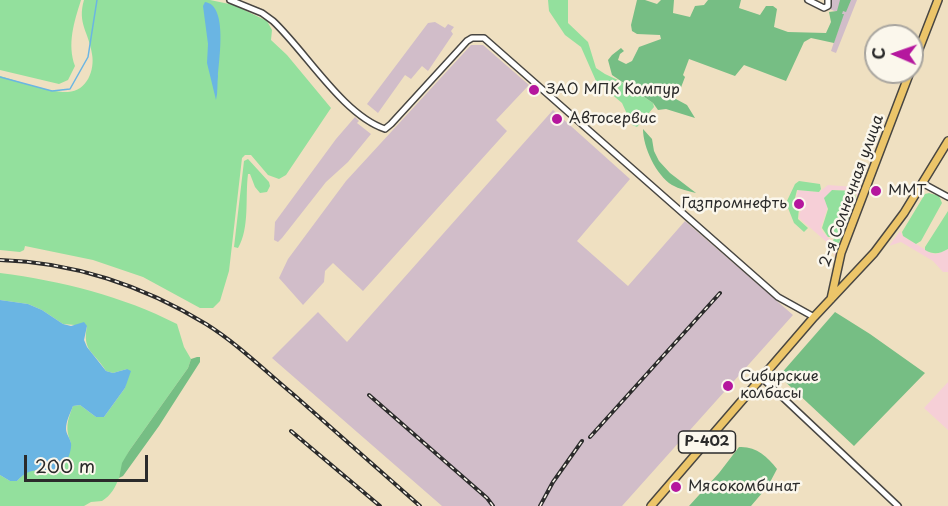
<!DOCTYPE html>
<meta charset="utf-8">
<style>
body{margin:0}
#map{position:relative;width:948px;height:506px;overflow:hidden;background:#efe0c1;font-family:"Playpen Sans",sans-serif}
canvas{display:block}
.north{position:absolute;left:864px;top:24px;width:60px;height:60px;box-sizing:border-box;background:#fbf7ec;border:2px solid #a8a59f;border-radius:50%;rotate:272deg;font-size:16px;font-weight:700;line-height:24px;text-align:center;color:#2b2b2b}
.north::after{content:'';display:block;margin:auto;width:21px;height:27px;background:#b5179e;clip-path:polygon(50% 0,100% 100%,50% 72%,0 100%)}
.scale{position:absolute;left:24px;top:455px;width:124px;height:27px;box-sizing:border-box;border:3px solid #2b2b2b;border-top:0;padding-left:8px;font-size:18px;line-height:21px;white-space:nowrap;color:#2b2b2b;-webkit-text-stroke:4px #fbf7ec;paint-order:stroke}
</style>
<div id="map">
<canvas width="948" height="506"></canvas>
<div class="north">С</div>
<div class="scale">200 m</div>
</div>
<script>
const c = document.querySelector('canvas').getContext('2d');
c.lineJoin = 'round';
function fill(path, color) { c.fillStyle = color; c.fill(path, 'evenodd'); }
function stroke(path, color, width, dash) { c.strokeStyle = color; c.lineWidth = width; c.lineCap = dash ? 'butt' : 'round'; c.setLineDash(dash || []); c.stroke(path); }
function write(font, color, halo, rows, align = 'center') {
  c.font = font + ' "Playpen Sans",sans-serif'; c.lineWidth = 5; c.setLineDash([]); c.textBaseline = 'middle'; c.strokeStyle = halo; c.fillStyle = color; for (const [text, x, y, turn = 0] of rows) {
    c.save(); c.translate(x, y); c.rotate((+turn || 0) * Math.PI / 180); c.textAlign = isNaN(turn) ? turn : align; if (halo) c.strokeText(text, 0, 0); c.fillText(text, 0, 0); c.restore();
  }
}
const built = new Path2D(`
 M 865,183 L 859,198 L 854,191 L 833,190 L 821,228 L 823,232 L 835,245 L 841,245 L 835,256 L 830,245 L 799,218 L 803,200 L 796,197 L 798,190 L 819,192 L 828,185 L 855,187 L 862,186 Z
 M 900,231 L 903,236 L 931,253 L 936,254 L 948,249 L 948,272 L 943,272 L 933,261 L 901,242 L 889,246 Z
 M 948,382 L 948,430 L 924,408 Z`);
const industrial = new Path2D(`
 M 829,0 L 857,0 L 836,53 L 831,51 L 843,15 L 830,9 Z
 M 435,22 L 445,28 L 448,24 L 454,27 L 451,31 L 453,34 L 428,71 L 422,66 L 411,79 L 405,75 L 378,113 L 367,104 L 428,23 Z
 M 471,45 L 483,45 L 529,85 L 496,120 L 507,131 L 363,291 L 333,263 L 325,271 L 324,282 L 303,305 L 279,278 L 288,259 L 346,181 Z
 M 553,110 L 630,179 L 577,241 L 628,286 L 685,221 L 793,315 L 622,506 L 442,506 L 272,358 L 318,312 L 347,342 Z
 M 355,117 L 359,121 L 357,123 L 371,134 L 348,162 L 326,182 L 282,238 L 278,242 L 274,240 L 275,222 L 336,139 Z`);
const green = new Path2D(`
 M 0,0 L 81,0 C 74,22 67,44 75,66 L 68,80 L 59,84 L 0,70 Z
 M 84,0 L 210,0 L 234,5 L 267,21 L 272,30 L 271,40 L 287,55 L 331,108 L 286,175 L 279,179 L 268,175 L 251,155 L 245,155 L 242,158 L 229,271 L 220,301 L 213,308 L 200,308 L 143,277 L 93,260 L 25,246 L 24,250 L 20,252 L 0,250 L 0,76 C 17,81 52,93 68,92 C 87,91 95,70 92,54 C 89,32 77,24 84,0 Z
 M 548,0 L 568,0 L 568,23 L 588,42 L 596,68 L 605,74 L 620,81 L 653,103 L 654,107 L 637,127 L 632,125 L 622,103 L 596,81 L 581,47 L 565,35 L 549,11 Z
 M 248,159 L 269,182 L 270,186 L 267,192 L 260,193 L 255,187 L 250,174 L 248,174 C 245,197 250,228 238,248 L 234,247 L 244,161 Z
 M 799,181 L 820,184 L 821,189 L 819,192 L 797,190 L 793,206 L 799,208 L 798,219 L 808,228 L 804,232 L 794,223 L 786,203 L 795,184 Z
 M 832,190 L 854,191 L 856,198 L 839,243 L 833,242 L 834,237 L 828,237 L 822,228 L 828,209 L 824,198 Z
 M 929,193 L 939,196 L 942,203 L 921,241 L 916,244 L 903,236 L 902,232 L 925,194 Z
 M 948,211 L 948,249 C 939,254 934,255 925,250 L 925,247 Z
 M 0,273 C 62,281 122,296 177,324 L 184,347 L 191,359 L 188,368 L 129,451 C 120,468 120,490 102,501 L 91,502 L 84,506 L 0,506 L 0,475 L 10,481 L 17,481 C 29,467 36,470 54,471 L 71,443 C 65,429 67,421 73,406 L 80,405 L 96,417 L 104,417 L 125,388 L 127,369 L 113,373 L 106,371 C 94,351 82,352 87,326 L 63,324 L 42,310 L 28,304 L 0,300 Z`);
const forest = new Path2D(`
 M 637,0 L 645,0 L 657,4 L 661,0 L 674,0 L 673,13 L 690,17 L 695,6 L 704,5 L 708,0 L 741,0 L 739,8 L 760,15 L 766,6 L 773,6 L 777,9 L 774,27 L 788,32 L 826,33 L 831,22 L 829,12 L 837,11 L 840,0 L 851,0 L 846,12 L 843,11 L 842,14 L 844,14 L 834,43 L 811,38 L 804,42 L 786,81 L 744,65 L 735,76 L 689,59 L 683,75 L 685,77 L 680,90 L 675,93 L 674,98 L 687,105 L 695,118 L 666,109 L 658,110 L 653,103 L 612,75 L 608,60 L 612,55 L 621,48 L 624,51 L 620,54 L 618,60 L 626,64 L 632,61 L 639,47 L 661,39 L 660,35 L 637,34 L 632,31 L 631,25 Z
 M 643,129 L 652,139 L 654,151 L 659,161 L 670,173 L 696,193 C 688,191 679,189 672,185 C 656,175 643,147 643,129 Z
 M 835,312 L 870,334 L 925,373 L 854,446 L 779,376 Z
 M 197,357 L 200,357 L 200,362 L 159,426 L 123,476 L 119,478 L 122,463 L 129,451 L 188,368 L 191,359 Z
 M 739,447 C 756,446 767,456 777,469 L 768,486 L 751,506 L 689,506 L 719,473 Z`);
const water = new Path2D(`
 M 205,2 C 228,5 219,59 218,76 C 217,84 218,92 216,100 L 207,63 L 208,44 L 203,6 Z
 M 0,300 L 28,304 L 42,310 L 63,324 L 71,326 L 84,322 L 87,326 L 84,340 L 87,347 L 106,371 L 113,373 L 127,369 L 131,371 L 125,388 L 104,417 L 96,417 L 80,405 L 73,406 C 70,414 66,421 66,429 C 66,434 70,438 71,443 C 72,449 68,460 64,465 C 52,480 36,459 17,481 L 10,481 L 0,475 Z`);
const stream = new Path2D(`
 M 0,77 L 52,91 L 70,89 L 88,57 L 97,0`);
const minor = new Path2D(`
 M 230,0 L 262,13 L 273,21 C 306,52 343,115 385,129 L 391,124 L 467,41 L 472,38 L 484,38 L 778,297 L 814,317
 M 808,0 L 824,8 L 828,6 L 828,0
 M 922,183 L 948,197
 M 762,378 L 898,506`);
const major = new Path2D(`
 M 912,67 L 938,0
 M 831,299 L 841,253 L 910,72
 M 651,506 L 814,317 L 874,253 L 904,213 L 948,141`);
const rail = new Path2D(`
 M 0,260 C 73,262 144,286 206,324 C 238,344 265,371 294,395 C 336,432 378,469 420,506
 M 369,395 L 487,498 L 493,506
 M 291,431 L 380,506
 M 590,437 L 720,293
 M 540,506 L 553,482 L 582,441`);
const markers = [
 [534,90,6,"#b5179e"],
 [557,119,6,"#b5179e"],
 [876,191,6,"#b5179e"],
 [799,204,6,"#b5179e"],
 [728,386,6,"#b5179e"],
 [676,487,6,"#b5179e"]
];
const shields = [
 [707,442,57]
];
const shieldNames = [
 ["Р-402",707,442]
];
const poiNames = [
 ["ЗАО МПК Компур",546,90],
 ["Автосервис",569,119],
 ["ММТ",888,191],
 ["Газпромнефть",787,204,"right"],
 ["Сибирские",740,377],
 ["колбасы",740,394],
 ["Мясокомбинат",688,487]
];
const streetNames = [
 ["2-я Солнечная улица",852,191,-70]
];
fill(built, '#f6cfd7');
fill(industrial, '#d1bdc9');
fill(green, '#93e09d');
fill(forest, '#76be84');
fill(water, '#6ab5e3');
stroke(stream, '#6ab5e3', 1.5);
stroke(minor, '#484642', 8);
stroke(major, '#484642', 10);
stroke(minor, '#fff', 5);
stroke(major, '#ecc569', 7);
stroke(rail, '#2b2b2b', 4);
stroke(rail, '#fbf7ec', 1.5, [4.5]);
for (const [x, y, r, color] of markers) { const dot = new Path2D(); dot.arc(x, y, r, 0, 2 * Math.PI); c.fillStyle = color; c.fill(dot); stroke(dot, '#fbf7ec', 2); }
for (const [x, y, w] of shields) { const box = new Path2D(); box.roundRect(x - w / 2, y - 11, w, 22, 4.5); c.fillStyle = '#fbf7ec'; c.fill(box); stroke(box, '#2b2b2b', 1.5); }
write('bold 14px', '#2b2b2b', null, shieldNames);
write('15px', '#2b2b2b', '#fbf7ec', poiNames, 'left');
write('15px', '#2b2b2b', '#fbf7ec', streetNames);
</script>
